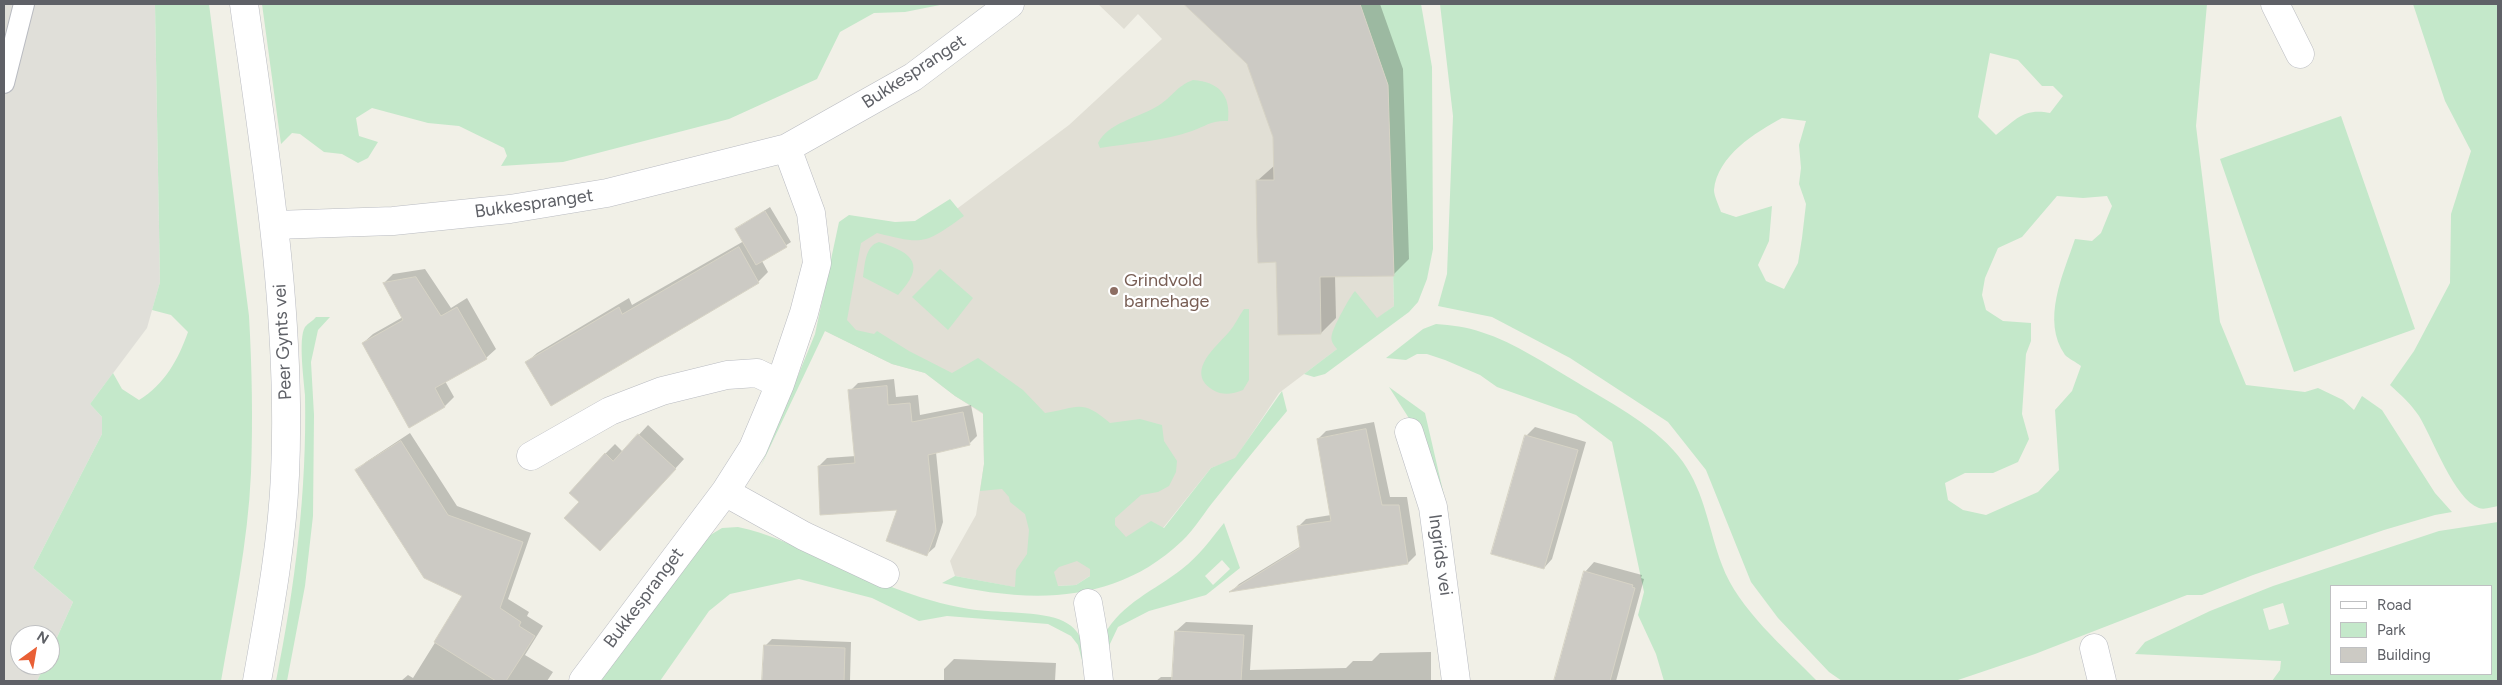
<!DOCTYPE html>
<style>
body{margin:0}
#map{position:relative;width:2502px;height:685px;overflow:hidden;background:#f1f0e7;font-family:Figtree,sans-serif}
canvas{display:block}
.frame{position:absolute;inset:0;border:5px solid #5f6167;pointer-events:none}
.legend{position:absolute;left:2330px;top:585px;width:162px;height:90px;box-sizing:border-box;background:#fff;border:1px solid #bfc0c2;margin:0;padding:6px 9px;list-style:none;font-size:15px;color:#5f6167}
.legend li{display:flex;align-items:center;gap:10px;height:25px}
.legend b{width:25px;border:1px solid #bfc0c2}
.north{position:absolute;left:10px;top:625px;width:50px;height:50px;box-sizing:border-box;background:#fff;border:1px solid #bfc0c2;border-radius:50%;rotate:32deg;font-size:14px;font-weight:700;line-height:20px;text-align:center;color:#5f6167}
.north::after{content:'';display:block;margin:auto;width:18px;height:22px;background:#e95f35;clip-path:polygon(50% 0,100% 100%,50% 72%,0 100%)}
</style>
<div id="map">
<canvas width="2502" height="685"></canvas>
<div class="frame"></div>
<ul class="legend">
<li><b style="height:6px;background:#fff"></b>Road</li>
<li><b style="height:14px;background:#c4e8ca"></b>Park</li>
<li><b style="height:14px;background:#cccac4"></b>Building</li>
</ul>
<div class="north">N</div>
</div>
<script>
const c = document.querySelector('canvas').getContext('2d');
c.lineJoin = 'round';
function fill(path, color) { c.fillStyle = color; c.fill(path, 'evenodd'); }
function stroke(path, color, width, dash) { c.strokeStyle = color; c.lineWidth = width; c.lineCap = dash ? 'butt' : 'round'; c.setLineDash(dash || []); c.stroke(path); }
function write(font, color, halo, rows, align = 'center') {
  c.font = font + ' Figtree,sans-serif'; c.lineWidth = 4.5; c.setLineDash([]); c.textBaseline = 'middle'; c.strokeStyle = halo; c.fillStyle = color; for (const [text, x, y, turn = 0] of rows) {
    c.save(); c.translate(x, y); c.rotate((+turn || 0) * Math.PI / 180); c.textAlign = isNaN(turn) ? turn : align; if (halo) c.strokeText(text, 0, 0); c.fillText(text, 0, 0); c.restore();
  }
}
const industrial = new Path2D(`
 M 4,4 L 155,4 L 160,282 L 147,328 L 90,404 L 102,417 L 102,434 L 33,568 L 73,602 L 50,653 L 50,635 L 20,635 L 20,665 L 45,665 L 37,681 L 4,681 Z`);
const education = new Path2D(`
 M 1098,4 L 1360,4 L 1388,85 L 1394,306 L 1279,393 L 1235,459 L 1211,468 L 1163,528 L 1076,585 L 1019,588 L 955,576 L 950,561 L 976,515 L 984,464 L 983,414 L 955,396 L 925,373 L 892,364 L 825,331 L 847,233 L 917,232 L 958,208 L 1069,125 L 1162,39 L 1138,14 L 1124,29 Z`);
const green = new Path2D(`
 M 155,4 L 209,4 L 249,316 C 252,368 253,421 251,473 C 248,543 233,612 221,681 L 37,681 L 45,665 L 50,665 L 50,653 L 73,602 L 33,568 L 102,434 L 102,417 L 90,404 L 113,373 L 122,389 L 139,400 C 165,384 178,360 188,332 L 171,315 L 152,310 L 160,282 Z
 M 262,4 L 945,4 L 905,12 L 874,13 L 840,32 L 817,79 L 729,119 L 563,162 L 501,166 L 507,156 L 504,148 L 459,126 L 428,123 L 372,108 L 356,118 L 359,136 L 378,142 L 368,158 L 358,163 L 342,154 L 324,152 L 300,134 L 292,133 L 281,144 Z
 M 1360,4 L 1421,4 L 1432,67 L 1433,249 L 1427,279 L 1418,302 L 1409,312 L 1325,374 L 1314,377 L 1304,374 L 1337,349 C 1333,344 1330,340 1332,334 C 1334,326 1350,296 1355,291 L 1377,318 L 1394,306 L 1388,85 Z
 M 1440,4 L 2207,4 L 2196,126 L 2220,322 L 2246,385 L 2305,392 L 2318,388 L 2343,400 L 2354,410 L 2362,396 L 2382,410 L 2435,493 L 2452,512 L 2435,515 L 2384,530 L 2253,575 L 2202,595 L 2187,595 L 2035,654 L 1955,681 L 1842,681 L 1829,672 L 1778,618 L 1751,582 L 1706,470 L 1668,422 L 1570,358 L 1492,317 L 1438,306 L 1447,274 L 1453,116 ZM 1990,53 L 2018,60 L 2042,86 L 2053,86 L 2063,96 L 2050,113 C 2023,108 2016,120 1996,135 L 1978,117 ZM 1782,118 L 1806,121 L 1799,145 L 1801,168 L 1799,184 L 1806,204 L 1802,238 L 1798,263 L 1784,289 L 1766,281 L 1758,265 L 1769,241 L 1772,206 L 1736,217 L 1721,212 C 1719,206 1714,196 1714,190 C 1717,156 1756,132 1782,118 ZM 2057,196 L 2083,198 L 2107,196 L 2112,206 L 2101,233 L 2092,241 L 2075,239 C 2063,275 2041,320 2065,355 C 2069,359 2076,362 2081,366 L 2072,391 L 2055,410 L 2059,470 L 2038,492 L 1986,515 L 1963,510 L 1948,500 L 1945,483 L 1965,473 L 1993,473 L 2018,462 L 2029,439 L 2022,414 L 2026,354 L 2031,341 L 2031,323 L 2003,321 L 1986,310 L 1982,295 L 1985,278 L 1998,248 L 2022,237 Z
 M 2413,4 L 2498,4 L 2498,506 C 2493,507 2484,510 2479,508 C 2454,499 2433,439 2419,416 C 2411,404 2401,395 2390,385 L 2414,351 L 2450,283 L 2451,214 L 2471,151 L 2445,101 Z
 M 1193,80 C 1219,82 1231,95 1228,121 C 1211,120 1206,126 1192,131 C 1163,141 1130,143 1100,148 L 1098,143 C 1108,123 1137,118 1156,107 C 1171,99 1176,86 1193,80 Z
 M 2341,116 L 2415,329 L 2294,372 L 2220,159 Z
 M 950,199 L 964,216 C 925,244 924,245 877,233 L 861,243 L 847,320 L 856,330 L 874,334 L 877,331 L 909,351 L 952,373 L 978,358 L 1023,390 L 1045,413 C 1078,408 1081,398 1110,423 L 1140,419 L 1162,425 L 1164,441 L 1177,461 L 1176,472 L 1169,486 L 1158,492 L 1141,495 L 1115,518 L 1115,525 L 1126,537 L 1151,521 L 1164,528 L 1211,468 L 1235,458 L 1282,391 L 1287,411 C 1263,439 1240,468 1217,497 C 1205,511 1195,529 1182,541 C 1114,606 1027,603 942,583 L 955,576 L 1015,587 L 1016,570 L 1027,554 L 1029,530 L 1025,514 L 1010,502 L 1009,497 L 1002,489 L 980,491 L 984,464 L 983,413 L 955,396 L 925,373 L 892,364 L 825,331 L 761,466 L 815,334 L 839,222 L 849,215 L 895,222 L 915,221 ZM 1077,561 L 1090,569 L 1090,576 L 1076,585 L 1058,586 L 1054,572 L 1059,567 Z
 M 879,242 C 914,253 926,265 898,295 L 863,277 C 865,264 865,246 879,242 Z
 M 940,269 L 973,298 L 948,330 L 912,297 Z
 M 1244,309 L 1249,309 L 1249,380 L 1243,390 C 1233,394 1223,396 1213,390 C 1184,372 1217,346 1229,332 C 1235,325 1239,316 1244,309 Z
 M 316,317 L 330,317 L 318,330 L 311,362 L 314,415 L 313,516 L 305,586 L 287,681 L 276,681 C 295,587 307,491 305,395 C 304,381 298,338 305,327 C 308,323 313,321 316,317 Z
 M 1436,324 C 1451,325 1467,327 1481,332 C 1516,343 1547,365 1578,383 C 1614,405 1658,427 1683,462 C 1705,493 1709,531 1722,565 C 1738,609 1785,648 1817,681 L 1664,681 L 1656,654 L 1638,615 L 1644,592 L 1612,442 L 1576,415 L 1497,387 L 1480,375 L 1445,360 L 1427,354 L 1417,354 L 1406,360 L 1386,358 L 1423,329 Z
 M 1389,387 L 1425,413 L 1446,504 L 1419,434 Z
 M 2498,522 L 2498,681 L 2272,681 L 2280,670 L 2281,661 L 2135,654 L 2145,642 L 2210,611 L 2273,586 L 2439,531 ZM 2331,586 L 2491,586 L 2491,674 L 2331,674 ZM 2283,603 L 2289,624 L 2269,630 L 2263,609 Z
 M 1224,523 L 1240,568 L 1206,595 L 1149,611 L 1118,627 L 1108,648 L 1104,635 C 1123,602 1154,591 1182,569 C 1199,556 1211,539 1224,523 ZM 1222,560 L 1230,569 L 1213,585 L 1205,576 Z
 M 738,527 C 767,533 792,545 819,557 C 867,577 918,601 969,609 C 993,613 1044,611 1063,621 C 1086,632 1084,651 1085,672 L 1078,645 L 1071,636 L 1048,624 L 947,616 L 919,621 L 872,598 L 799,579 L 730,594 L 709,611 L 660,681 L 599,681 L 707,537 L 722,528 Z`);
const shadow = new Path2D(`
 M 1202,4 L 1380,4 L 1403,69 L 1409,259 L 1393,275 L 1335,276 L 1336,318 L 1321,333 L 1257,181 L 1275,165 L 1274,137 L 1248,63 L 1195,12 Z
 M 770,207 L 791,242 L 762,261 L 768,272 L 758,282 L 551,404 L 527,362 L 537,353 L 629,298 L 632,305 L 744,241 L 736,229 Z
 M 425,269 L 451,308 L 467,298 L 496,349 L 486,358 L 445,381 L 454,397 L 445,406 L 363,343 L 373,334 L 403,317 L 384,283 L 393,274 Z
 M 894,379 L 896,397 L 918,395 L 920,415 L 971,405 L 977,436 L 969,444 L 936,452 L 943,522 L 935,547 L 926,555 L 899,509 L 819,466 L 827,458 L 856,456 L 850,391 L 858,383 Z
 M 1374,422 L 1390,497 L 1407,497 L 1416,555 L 1408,563 L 1233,590 L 1239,584 L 1301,546 L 1298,527 L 1306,519 L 1331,515 L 1318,439 L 1326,431 Z
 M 648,425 L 684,459 L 610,540 L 581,502 L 605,454 L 615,444 L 623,452 Z
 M 1535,427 L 1586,442 L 1552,559 L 1544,568 L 1526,436 Z
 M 410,433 L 457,506 L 531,533 L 508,599 L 529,612 L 527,616 L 543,626 L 525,655 L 553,672 L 547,681 L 401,681 L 408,675 L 413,678 L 464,596 L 357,471 L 366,462 Z
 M 1594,562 L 1642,575 L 1641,578 L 1644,579 L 1616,681 L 1555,681 L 1585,572 Z
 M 1186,622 L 1253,625 L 1250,670 L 1346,668 L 1353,661 L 1372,661 L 1380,653 L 1431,652 L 1431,681 L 1156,681 L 1161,677 L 1174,677 L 1176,631 Z
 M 772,639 L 851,642 L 850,681 L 764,681 L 765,646 Z
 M 954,659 L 1056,663 L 1055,681 L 944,681 L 944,669 Z`);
const building = new Path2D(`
 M 1184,4 L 1360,4 L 1388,85 L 1394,276 L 1320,277 L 1321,334 L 1278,335 L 1276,262 L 1258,263 L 1257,237 L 1256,180 L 1274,180 L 1273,137 L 1247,64 Z
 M 765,211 L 787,247 L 756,265 L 735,229 Z
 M 739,247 L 759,283 L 551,406 L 525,362 L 619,307 L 622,314 Z
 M 416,277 L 441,316 L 457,307 L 487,359 L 435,388 L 445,407 L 409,428 L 362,343 L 403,320 L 383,283 Z
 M 887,386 L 888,405 L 910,403 L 912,422 L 963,412 L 970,445 L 928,455 L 936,531 L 927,556 L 886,541 L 897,510 L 820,515 L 818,466 L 855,463 L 848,390 Z
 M 1366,429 L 1382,505 L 1399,505 L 1408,564 L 1229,592 L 1300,548 L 1297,526 L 1331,521 L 1317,439 Z
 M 638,434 L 676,469 L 600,551 L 564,518 L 579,502 L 569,493 L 605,453 L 613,461 Z
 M 1525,435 L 1578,450 L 1544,569 L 1491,554 Z
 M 401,441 L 448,515 L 523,542 L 500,608 L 521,622 L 519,626 L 535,636 L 506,681 L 496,681 L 434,642 L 462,596 L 424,578 L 355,470 Z
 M 1584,571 L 1633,585 L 1632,587 L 1635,588 L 1610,681 L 1554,681 Z
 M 1175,631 L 1244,635 L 1241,681 L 1172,681 Z
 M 764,645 L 845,648 L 844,681 L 762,681 Z`);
const service = new Path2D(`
 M 4,83 L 24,4`);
const minor = new Path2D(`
 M 2275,4 L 2300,54
 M 275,225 L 393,221 L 510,209 L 607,193 L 787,148 L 913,77 L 1010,4
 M 1409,432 L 1433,507 L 1456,681
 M 531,456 L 610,411 L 662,391 L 727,375 L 757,373 L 780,384
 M 725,492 L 804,536 L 885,574
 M 1088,603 L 1094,637 L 1099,681
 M 2094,648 L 2102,681
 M 583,681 L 725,492 L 753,448 L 780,384 L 804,313 L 817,263 L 811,213 L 787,148`);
const tertiary = new Path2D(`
 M 244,4 C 266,160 292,317 285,475 C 282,544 269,613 257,681`);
const markers = [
 [1114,291,5,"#8d6e63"]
];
const streetNames = [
 ["Bukkespranget",914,72,-33],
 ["Bukkespranget",534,204,-8],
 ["Peer Gynts vei",283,342,-93],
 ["Ingrids vei",1440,555,82],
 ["Bukkespranget",644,598,-53]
];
const educationNames = [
 ["Grindvold",1124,281],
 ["barnehage",1124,302]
];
fill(industrial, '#e0dfd9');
fill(education, '#e1dfd5');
fill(green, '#c4e8ca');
fill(shadow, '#0003');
fill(building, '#cccac4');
stroke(building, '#d6d3c5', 1);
stroke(service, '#b9bbc1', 22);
stroke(minor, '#b9bbc1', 29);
stroke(tertiary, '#b9bbc1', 29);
stroke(service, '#fff', 20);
stroke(minor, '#fff', 28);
stroke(tertiary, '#fff', 28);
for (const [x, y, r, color] of markers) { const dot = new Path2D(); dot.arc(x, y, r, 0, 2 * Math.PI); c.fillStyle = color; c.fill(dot); stroke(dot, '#fff', 2); }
write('18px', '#5f6167', '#fff', streetNames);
write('18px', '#785e54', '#fff', educationNames, 'left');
</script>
